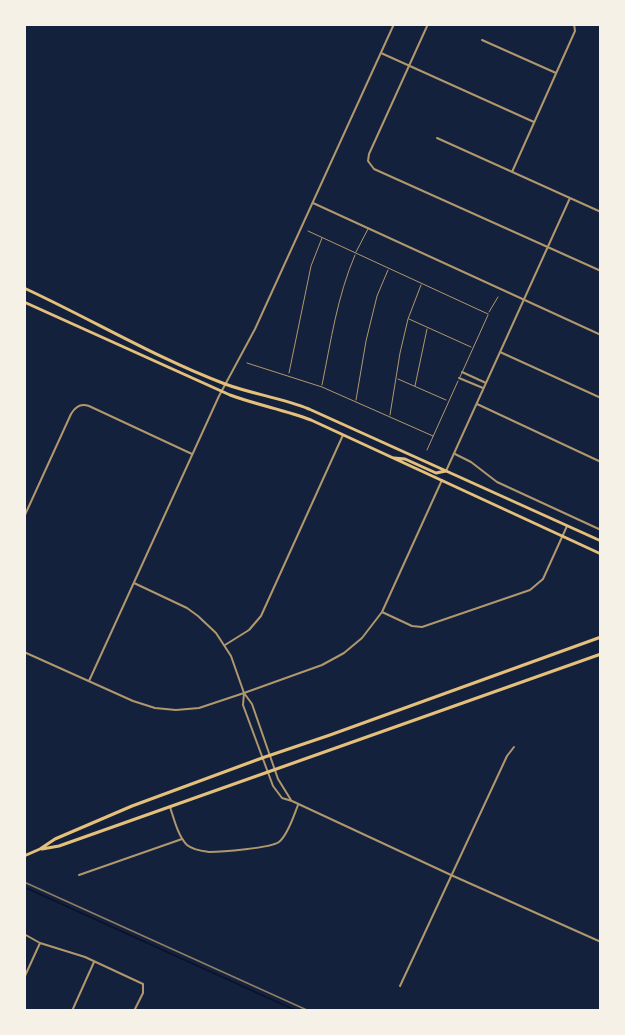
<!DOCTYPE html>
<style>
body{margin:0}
#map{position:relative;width:625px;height:1035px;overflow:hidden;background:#14213d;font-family:Cabin,sans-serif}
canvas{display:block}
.frame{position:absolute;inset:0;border:26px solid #f6f1e7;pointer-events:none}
</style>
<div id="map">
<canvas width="625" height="1035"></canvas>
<div class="frame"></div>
</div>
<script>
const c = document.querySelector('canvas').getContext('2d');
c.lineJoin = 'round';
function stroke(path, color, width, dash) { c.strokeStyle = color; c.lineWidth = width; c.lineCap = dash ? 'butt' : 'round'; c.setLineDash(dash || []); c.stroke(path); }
const stream = new Path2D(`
 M 24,887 L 297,1011`);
const service = new Path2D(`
 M 308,231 L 488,314
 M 356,252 L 368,229
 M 489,312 L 498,297
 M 409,319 L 471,347
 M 247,363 L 322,387 L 433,436
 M 289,373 L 311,266 L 322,238
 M 460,377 L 488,315
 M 398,379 L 446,400
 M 322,385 C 331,341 337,297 355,255
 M 415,386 L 427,329
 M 356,400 L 366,341 L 377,296 L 388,270
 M 390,415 L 400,353 L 408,319 L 421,285
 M 427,450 L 458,381`);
const minor = new Path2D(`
 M 428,24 L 369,154 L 368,161 L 374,169 L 601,271
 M 482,40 L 556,73
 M 381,53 L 534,122
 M 437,138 L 601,212
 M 512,172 L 575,31 L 574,24
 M 313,203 L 601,335
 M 500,352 L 601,398
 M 462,372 L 486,383
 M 459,378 L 483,388
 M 477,404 L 601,462
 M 455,454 L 471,462 L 497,482 L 601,530
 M 446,471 L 570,198
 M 24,517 L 71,414 C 75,407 81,403 89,406 L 192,454
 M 382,612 L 412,626 L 422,627 L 530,590 L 543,579 L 567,526
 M 225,645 L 249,630 L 261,616 L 343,435
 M 244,693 L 322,665 L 344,653 L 362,638 L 382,612 L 442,480
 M 170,807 C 174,819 178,836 187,845 C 193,850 202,851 209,852 C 221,852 271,848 279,842 C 288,835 294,815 298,805
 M 79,875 L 182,839
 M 24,934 L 40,943 L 85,957 L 143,984 L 143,993 L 134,1011
 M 24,978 L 40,943
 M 400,986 L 507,756 L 514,747
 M 72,1011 L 94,962
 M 198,1011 L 203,1011`);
const tertiary = new Path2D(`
 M 134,583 L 187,608 L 198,616 L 216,633 L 231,656 L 244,693 L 252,704 L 278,779 L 291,800
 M 24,652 L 133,701 L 155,708 L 176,710 L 199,708 L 244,693
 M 89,681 L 219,396 L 255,329 L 394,24
 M 244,693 L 243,705 L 273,786 L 282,798 L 292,801 L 451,875 L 601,942`);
const secondary = new Path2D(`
 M 24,288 C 91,319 156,358 225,384 C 252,394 282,398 309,409 L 601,541
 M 24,302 L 230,395 C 257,405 285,410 311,420 L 601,554
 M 394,458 L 405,459 L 436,473 L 446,471`);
const primary = new Path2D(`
 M 42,849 L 59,846 L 601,654
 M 24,856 L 40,849 L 55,839 L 132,806 L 262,758 L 330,735 L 601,637`);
const rail = new Path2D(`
 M 24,882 L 309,1011`);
stroke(stream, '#0b132b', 1.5);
stroke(service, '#b1986c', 1);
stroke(minor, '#b1986c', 2);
stroke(tertiary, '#b1986c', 2);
stroke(secondary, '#e5c07b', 3);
stroke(primary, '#e5c07b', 3);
stroke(rail, '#918062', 1.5);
</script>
